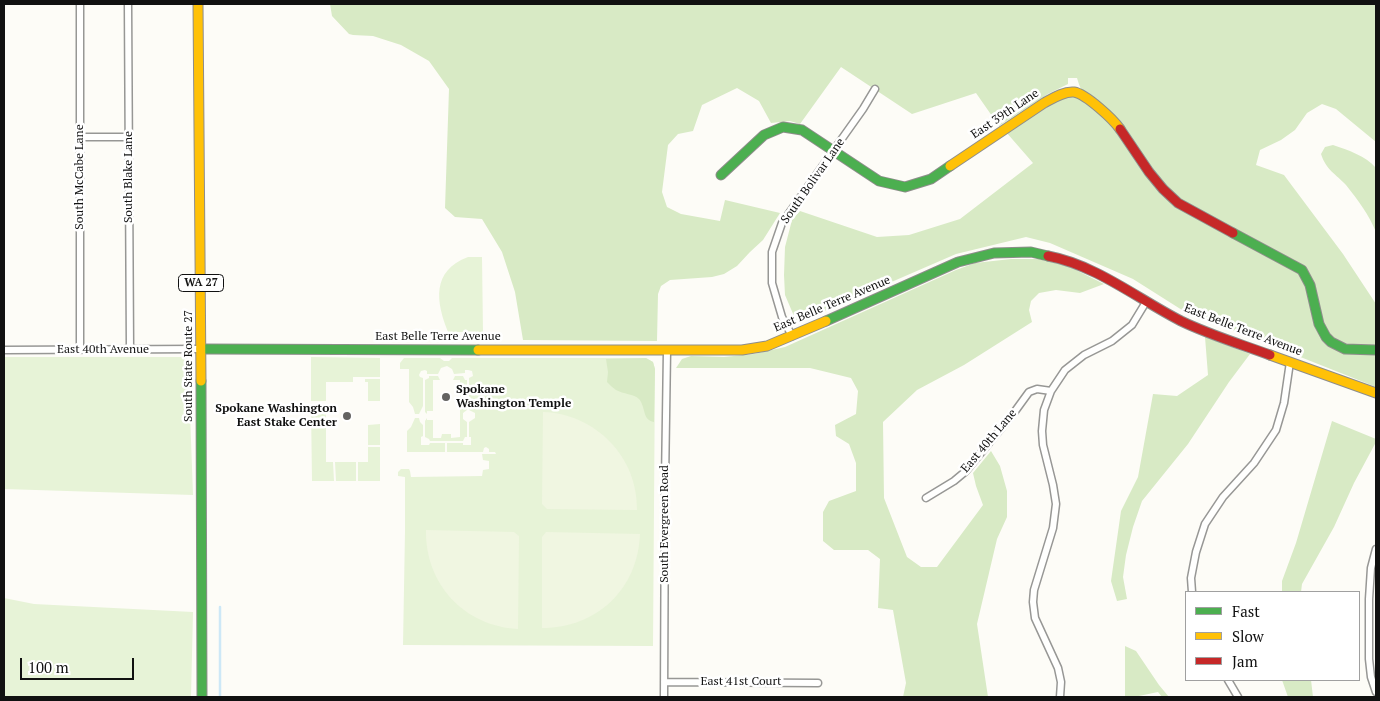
<!DOCTYPE html>
<style>
body{margin:0}
#map{position:relative;width:1380px;height:701px;overflow:hidden;background:#fdfcf7;font-family:"PT Serif",serif}
canvas{display:block}
.frame{position:absolute;inset:0;border:5px solid #111;pointer-events:none}
.legend{position:absolute;left:1185px;top:591px;width:175px;height:90px;box-sizing:border-box;background:#fff;border:1px solid #a0a0a0;margin:0;padding:6px 9px;list-style:none;font-size:15px;color:#111}
.legend li{display:flex;align-items:center;gap:10px;height:25px}
.legend b{width:25px;border:1px solid #a0a0a0}
.scale{position:absolute;left:20px;top:658px;width:114px;height:22px;box-sizing:border-box;border:2px solid #111;border-top:0;padding-left:6px;font-size:15px;line-height:18px;white-space:nowrap;color:#111;-webkit-text-stroke:4px #fff;paint-order:stroke}
</style>
<div id="map">
<canvas width="1380" height="701"></canvas>
<div class="frame"></div>
<ul class="legend">
<li><b style="height:6px;background:#4caf50"></b>Fast</li>
<li><b style="height:6px;background:#ffc107"></b>Slow</li>
<li><b style="height:6px;background:#c62828"></b>Jam</li>
</ul>
<div class="scale">100 m</div>
</div>
<script>
const c = document.querySelector('canvas').getContext('2d');
c.lineJoin = 'round';
function fill(path, color) { c.fillStyle = color; c.fill(path, 'evenodd'); }
function stroke(path, color, width, dash) { c.strokeStyle = color; c.lineWidth = width; c.lineCap = dash ? 'butt' : 'round'; c.setLineDash(dash || []); c.stroke(path); }
function write(font, color, halo, rows, align = 'center') {
  c.font = font + ' "PT Serif",serif'; c.lineWidth = 5; c.setLineDash([]); c.textBaseline = 'middle'; c.strokeStyle = halo; c.fillStyle = color; for (const [text, x, y, turn = 0] of rows) {
    c.save(); c.translate(x, y); c.rotate((+turn || 0) * Math.PI / 180); c.textAlign = isNaN(turn) ? turn : align; if (halo) c.strokeText(text, 0, 0); c.fillText(text, 0, 0); c.restore();
  }
}
const green = new Path2D(`
 M 468,257 L 482,257 L 483,332 L 448,332 C 436,302 431,271 468,257 Z
 M 4,357 L 188,357 L 193,495 L 4,489 Z
 M 311,357 L 380,358 L 380,377 L 353,377 L 353,382 L 326,382 L 326,401 L 311,401 Z
 M 404,358 L 440,358 L 444,361 L 449,361 L 452,358 L 646,358 L 653,362 L 655,369 L 653,646 L 403,645 L 405,531 L 405,477 L 398,476 L 398,472 L 401,469 L 409,469 L 410,471 L 411,477 L 482,476 L 483,470 L 489,469 L 489,461 L 483,460 L 482,454 L 496,454 L 495,452 L 489,452 L 489,449 L 486,447 L 484,448 L 483,452 L 447,452 L 447,443 L 463,443 L 463,445 L 471,445 L 471,437 L 469,437 L 469,422 L 475,418 L 475,413 L 469,410 L 469,378 L 473,376 L 472,371 L 468,370 L 465,370 L 465,373 L 454,374 L 452,369 L 447,366 L 441,368 L 438,374 L 427,374 L 427,371 L 425,370 L 421,371 L 419,375 L 420,377 L 423,378 L 423,406 L 419,414 L 415,414 L 413,407 L 409,402 L 409,369 L 400,369 L 400,363 Z
 M 429,376 L 438,376 L 440,380 L 433,380 L 433,411 L 427,411 L 427,414 L 425,412 L 425,380 L 429,378 Z
 M 455,376 L 463,376 L 465,380 L 467,380 L 467,410 L 463,413 L 463,419 L 467,422 L 467,437 L 465,437 L 463,441 L 430,441 L 429,439 L 425,437 L 425,421 L 427,418 L 427,420 L 433,420 L 433,438 L 441,438 L 442,434 L 451,434 L 451,438 L 460,437 L 460,380 L 453,380 Z
 M 365,379 L 380,379 L 380,401 L 368,401 L 368,382 L 365,382 Z
 M 311,407 L 326,407 L 326,462 L 333,462 L 334,481 L 312,481 Z
 M 415,418 L 419,418 L 420,422 L 423,425 L 423,436 L 421,437 L 421,445 L 429,445 L 430,443 L 445,443 L 445,452 L 407,452 L 407,431 L 411,427 Z
 M 380,424 L 380,445 L 368,445 L 368,425 Z
 M 368,447 L 380,447 L 380,481 L 358,481 L 358,462 L 368,462 Z
 M 335,462 L 356,462 L 356,481 L 336,481 Z
 M 4,598 L 34,604 L 193,612 L 191,697 L 4,697 Z`);
const forest = new Path2D(`
 M 330,4 L 1376,4 L 1376,142 L 1336,109 L 1322,104 L 1307,113 L 1295,130 L 1281,140 L 1260,150 L 1256,165 L 1284,175 L 1343,254 L 1376,304 L 1376,387 L 1182,310 L 1133,279 L 1050,243 L 1026,237 L 956,254 L 797,323 L 785,295 L 784,275 L 785,247 L 792,220 L 800,211 L 877,237 L 909,235 L 960,219 L 1033,163 L 1006,132 L 1058,98 L 1069,95 L 1085,101 C 1083,93 1079,86 1077,78 L 1068,78 L 1068,84 L 1048,94 L 999,126 L 976,93 L 912,114 L 841,67 L 800,124 L 790,121 L 771,123 L 759,101 L 737,88 L 702,105 L 693,131 L 678,134 L 668,145 L 662,192 L 667,207 L 681,214 L 720,221 L 725,200 L 780,213 L 763,240 L 750,252 L 737,266 L 724,274 L 712,277 L 670,280 L 661,286 L 658,294 L 657,341 L 523,340 L 515,292 L 502,252 L 482,219 L 455,217 L 445,208 L 449,89 L 429,61 L 401,45 L 373,36 L 353,35 L 349,34 L 332,16 Z
 M 1333,145 C 1348,150 1366,156 1376,168 L 1376,232 C 1369,215 1358,200 1346,185 C 1336,174 1326,170 1321,154 L 1325,147 Z
 M 1011,259 L 1039,259 L 1070,267 L 1104,284 L 1080,293 L 1056,290 L 1039,293 L 1031,301 L 1029,310 L 1032,322 L 964,365 L 917,390 L 883,422 L 884,498 L 907,557 L 921,567 L 937,567 L 983,505 L 976,486 L 973,473 L 991,451 L 1000,466 L 1007,491 L 1007,517 L 997,539 L 977,624 L 988,697 L 903,697 L 906,683 L 893,610 L 878,608 L 880,559 L 868,550 L 834,550 L 823,541 L 823,512 L 829,501 L 856,491 L 856,463 L 849,444 L 836,436 L 835,425 L 856,414 L 858,391 L 851,378 L 810,368 L 676,368 L 682,359 L 691,356 L 724,357 L 754,354 L 785,347 L 956,270 L 975,263 Z
 M 1205,337 L 1250,354 L 1229,382 L 1188,444 L 1142,501 L 1133,527 L 1126,555 L 1123,577 L 1127,599 L 1117,601 L 1111,581 L 1121,511 L 1138,477 L 1153,394 L 1177,396 L 1208,375 Z
 M 646,358 L 653,362 L 655,369 L 654,422 C 642,420 646,407 639,399 C 634,394 623,394 616,390 C 613,388 610,385 607,382 L 608,372 L 606,359 Z
 M 1332,421 L 1376,439 L 1376,442 L 1354,483 L 1334,527 L 1302,584 L 1301,592 L 1282,592 L 1282,581 L 1296,543 Z
 M 1125,646 L 1136,651 L 1159,685 L 1169,697 L 1162,697 L 1158,692 L 1134,697 L 1125,697 Z
 M 1282,680 L 1311,680 L 1313,697 L 1288,697 Z`);
const pitch = new Path2D(`
 M 543,412 C 596,414 638,457 637,510 L 547,509 L 542,504 Z
 M 426,530 L 514,532 L 519,536 L 518,629 C 464,626 425,584 426,530 Z
 M 546,532 L 640,534 C 638,589 597,628 542,628 L 542,537 Z`);
const stream = new Path2D(`
 M 220,697 L 220,607`);
const street = new Path2D(`
 M 80,4 L 80,350
 M 128,4 L 130,349
 M 80,137 L 128,137
 M 792,336 L 782,317 L 772,283 L 772,252 L 782,223 L 863,109 L 875,89
 M 4,350 L 201,349
 M 926,498 L 954,481 L 966,471 L 1013,414 L 1029,392 L 1037,389 L 1051,391
 M 1376,549 L 1371,568 L 1369,599 L 1369,659 L 1371,677 L 1376,692
 M 1192,592 L 1191,578 L 1196,552 L 1205,524 L 1223,497 L 1254,463 L 1276,430 L 1284,403 L 1290,362
 M 1228,680 L 1238,697
 M 664,682 L 818,683
 M 664,697 L 665,482 L 667,351
 M 1060,697 L 1061,682 L 1058,668 L 1035,618 L 1033,602 L 1034,590 L 1053,528 L 1056,504 L 1053,485 L 1043,445 L 1042,431 L 1044,410 L 1051,391 L 1065,370 L 1084,355 L 1112,341 L 1132,325 L 1146,302`);
const fast = new Path2D(`
 M 721,175 L 764,135 L 783,127 L 802,130 L 879,181 L 905,187 L 931,179 L 950,166
 M 1233,233 L 1302,270 L 1310,285 L 1319,324 L 1326,337 L 1331,342 L 1345,349 L 1376,350
 M 826,321 L 958,262 L 994,253 L 1031,252 L 1048,256
 M 201,349 L 478,350
 M 201,381 L 202,697`);
const slow = new Path2D(`
 M 198,4 L 201,381
 M 950,166 L 1044,103 C 1053,98 1064,91 1074,92 C 1086,94 1113,119 1120,129
 M 478,350 L 742,350 L 767,346 L 826,321
 M 1270,355 L 1376,393`);
const jam = new Path2D(`
 M 1120,129 L 1149,172 L 1163,189 L 1178,203 L 1233,233
 M 1048,256 C 1096,265 1138,299 1181,321 C 1210,335 1240,344 1270,355`);
const markers = [
 [446,397,5,"#646362"],
 [347,416,5,"#646362"]
];
const shields = [
 [201,283,45]
];
const shieldNames = [
 ["WA 27",201,283]
];
const streetNames = [
 ["East 39th Lane",1005,114,-34],
 ["South McCabe Lane",80,177,-90],
 ["South Blake Lane",129,177,-90],
 ["South Bolivar Lane",813,181,-55],
 ["East Belle Terre Avenue",832,304,-23],
 ["East Belle Terre Avenue",1243,330,21],
 ["East Belle Terre Avenue",438,337],
 ["East 40th Avenue",103,350],
 ["South State Route 27",189,366,-90],
 ["East 40th Lane",989,441,-50],
 ["South Evergreen Road",665,524,-90],
 ["East 41st Court",741,682]
];
const poiNames = [
 ["Spokane",456,390],
 ["Washington Temple",456,404],
 ["Spokane Washington",337,409,"right"],
 ["East Stake Center",337,423,"right"]
];
fill(green, '#e7f3d7');
fill(forest, '#d8eac5');
fill(pitch, '#f0f6e1');
stroke(stream, '#cde8f7', 2.5);
stroke(street, '#979795', 9);
stroke(fast, '#8e8d8b', 11);
stroke(slow, '#8e8d8b', 11);
stroke(jam, '#8e8d8b', 11);
stroke(street, '#fffffe', 6);
stroke(fast, '#4caf50', 9);
stroke(slow, '#ffc107', 9);
stroke(jam, '#c62828', 9);
for (const [x, y, r, color] of markers) { const dot = new Path2D(); dot.arc(x, y, r, 0, 2 * Math.PI); c.fillStyle = color; c.fill(dot); stroke(dot, '#fff', 2); }
for (const [x, y, w] of shields) { const box = new Path2D(); box.roundRect(x - w / 2, y - 8.5, w, 17, 4); c.fillStyle = '#fff'; c.fill(box); stroke(box, '#111', 1); }
write('bold 11px', '#111', null, shieldNames);
write('12px', '#111', '#fff', streetNames);
write('bold 12px', '#111', '#fff', poiNames, 'left');
</script>
